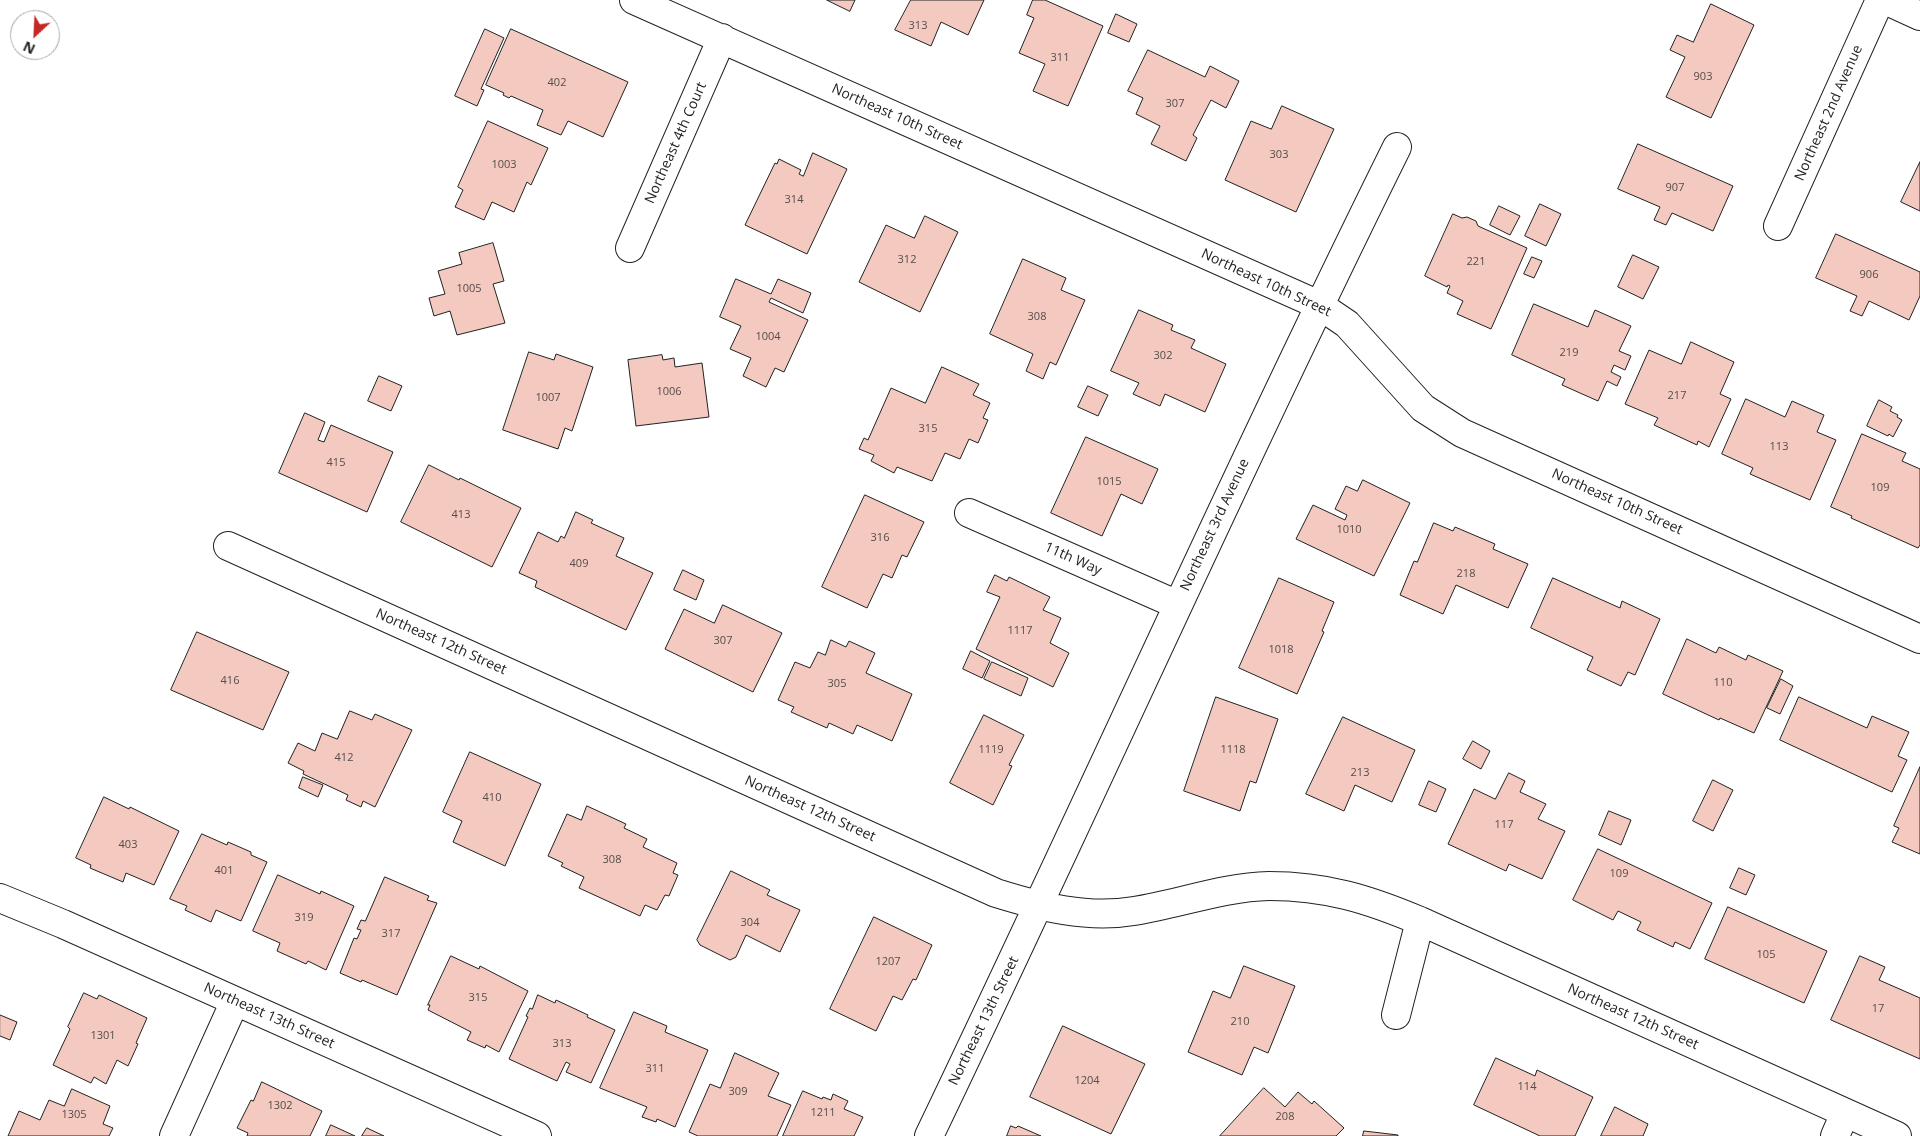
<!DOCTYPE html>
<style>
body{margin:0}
#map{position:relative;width:1920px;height:1136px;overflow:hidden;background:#fff;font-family:"Open Sans",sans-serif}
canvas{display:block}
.north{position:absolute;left:10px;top:10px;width:50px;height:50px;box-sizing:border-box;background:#fff;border:1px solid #a7a7a7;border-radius:50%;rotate:205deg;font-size:14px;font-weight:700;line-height:20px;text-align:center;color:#222}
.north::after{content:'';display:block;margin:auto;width:18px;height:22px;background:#c62828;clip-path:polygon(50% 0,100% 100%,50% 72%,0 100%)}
</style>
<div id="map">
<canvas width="1920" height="1136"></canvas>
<div class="north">N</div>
</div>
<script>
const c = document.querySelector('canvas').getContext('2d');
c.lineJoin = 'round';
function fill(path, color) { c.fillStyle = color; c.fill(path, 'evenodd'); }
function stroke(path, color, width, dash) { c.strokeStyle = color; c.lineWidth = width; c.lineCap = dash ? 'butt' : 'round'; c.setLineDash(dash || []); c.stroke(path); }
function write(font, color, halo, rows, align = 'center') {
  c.font = font + ' "Open Sans",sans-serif'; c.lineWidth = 4; c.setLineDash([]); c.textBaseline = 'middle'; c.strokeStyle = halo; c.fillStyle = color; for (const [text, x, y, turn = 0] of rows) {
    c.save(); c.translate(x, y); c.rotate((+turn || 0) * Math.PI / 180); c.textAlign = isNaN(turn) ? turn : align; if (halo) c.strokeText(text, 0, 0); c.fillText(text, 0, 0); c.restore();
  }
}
const building = new Path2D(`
 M 827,0 L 855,0 L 850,11 Z
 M 911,0 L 984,0 L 968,35 L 941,22 L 931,46 L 895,30 Z
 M 1033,0 L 1045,0 L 1103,26 L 1068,106 L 1033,91 L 1045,64 L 1019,53 L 1034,18 L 1027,15 Z
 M 1711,4 L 1754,25 L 1711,118 L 1666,97 L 1685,57 L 1670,50 L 1677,35 L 1693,42 Z
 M 1116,14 L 1137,24 L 1129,42 L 1108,33 Z
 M 485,29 L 504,38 L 481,89 L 484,90 L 477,106 L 455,96 Z
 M 511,29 L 628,82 L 603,137 L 568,121 L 561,135 L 537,125 L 543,110 L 511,96 L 509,98 L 503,95 L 504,93 L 486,85 Z
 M 1148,50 L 1205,77 L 1210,66 L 1239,81 L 1226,108 L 1211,100 L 1193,135 L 1197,138 L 1186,161 L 1151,144 L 1160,126 L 1136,114 L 1143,98 L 1128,91 Z
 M 1282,106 L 1334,129 L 1296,212 L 1225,180 L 1251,121 L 1271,129 Z
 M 488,121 L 548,148 L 531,185 L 527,182 L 514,212 L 492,202 L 484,220 L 455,207 L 463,190 L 458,187 Z
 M 1638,144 L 1733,186 L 1713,231 L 1672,213 L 1666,225 L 1654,220 L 1660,207 L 1618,189 Z
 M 813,153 L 847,169 L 807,254 L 745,225 L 775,163 L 777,164 L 779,159 L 801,170 L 799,174 L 803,176 Z
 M 1920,162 L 1920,211 L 1901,202 Z
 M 1540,204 L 1561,214 L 1546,246 L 1525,236 Z
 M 1499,206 L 1520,216 L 1510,235 L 1490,225 Z
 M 1453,214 L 1462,218 L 1467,217 L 1476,221 L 1478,226 L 1527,248 L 1491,329 L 1457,314 L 1463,301 L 1447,293 L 1450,286 L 1448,285 L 1447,287 L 1425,276 Z
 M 925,216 L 958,232 L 920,312 L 859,282 L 886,225 L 914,238 Z
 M 1836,234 L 1920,272 L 1920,296 L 1909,320 L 1869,301 L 1862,316 L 1850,311 L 1857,296 L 1816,278 Z
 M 493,243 L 504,281 L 493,284 L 505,323 L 457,335 L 450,311 L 434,316 L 429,298 L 445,294 L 438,271 L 462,264 L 459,253 Z
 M 1633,255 L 1659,267 L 1643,299 L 1618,287 Z
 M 1532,257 L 1542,261 L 1534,278 L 1524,274 Z
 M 1023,259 L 1066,278 L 1061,290 L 1085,300 L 1056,365 L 1050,362 L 1043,379 L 1026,371 L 1033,354 L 990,334 Z
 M 736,279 L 771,294 L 778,279 L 811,293 L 803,313 L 771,298 L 769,302 L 808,320 L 784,372 L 775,368 L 766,387 L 743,376 L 751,358 L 730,349 L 741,326 L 720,317 Z
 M 1534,304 L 1588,327 L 1595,310 L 1631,326 L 1619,351 L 1631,356 L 1625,370 L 1614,365 L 1611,372 L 1621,377 L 1617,386 L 1607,381 L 1598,401 L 1562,385 L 1565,379 L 1512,355 Z
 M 1139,310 L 1173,325 L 1171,330 L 1195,340 L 1191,348 L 1226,364 L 1205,412 L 1165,394 L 1160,406 L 1133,394 L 1139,383 L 1111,371 Z
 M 1691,342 L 1734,362 L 1720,394 L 1731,399 L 1709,447 L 1698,441 L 1697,445 L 1654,425 L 1658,418 L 1625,404 L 1649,350 L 1681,364 Z
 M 529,352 L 554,360 L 556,354 L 593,367 L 572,431 L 565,428 L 558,449 L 503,430 Z
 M 662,355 L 663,360 L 674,358 L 675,367 L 702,363 L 709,417 L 636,426 L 628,360 Z
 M 942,367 L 979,384 L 973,395 L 990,403 L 983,418 L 988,420 L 978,443 L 969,439 L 960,459 L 945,453 L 932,481 L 897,467 L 894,473 L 871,461 L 874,455 L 859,449 L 864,438 L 868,440 L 891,388 L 925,403 Z
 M 379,376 L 402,386 L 391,411 L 368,401 Z
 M 1088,386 L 1108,395 L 1098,416 L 1078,407 Z
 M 1746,399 L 1785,417 L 1792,401 L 1824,415 L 1817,432 L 1836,440 L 1810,500 L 1750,474 L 1753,468 L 1722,454 Z
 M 1879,400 L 1892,407 L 1890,411 L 1898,415 L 1897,417 L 1902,420 L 1893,437 L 1889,434 L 1888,436 L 1867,426 Z
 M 305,413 L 325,422 L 318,440 L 324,442 L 331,425 L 393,452 L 367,512 L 279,473 Z
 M 1862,434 L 1906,453 L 1902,461 L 1920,469 L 1920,545 L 1918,548 L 1851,518 L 1852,516 L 1831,507 Z
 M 1086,437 L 1158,469 L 1142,504 L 1121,494 L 1102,536 L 1051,513 Z
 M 429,465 L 459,480 L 460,478 L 521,508 L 492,567 L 401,522 Z
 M 1363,480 L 1410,503 L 1374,576 L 1296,539 L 1313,505 L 1345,520 L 1347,515 L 1335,509 L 1346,486 L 1357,491 Z
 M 865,495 L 924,522 L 907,557 L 902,555 L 892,578 L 883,574 L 867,608 L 822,587 Z
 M 576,512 L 593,520 L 591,523 L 624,538 L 616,556 L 653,573 L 626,630 L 535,587 L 537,581 L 519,573 L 538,532 L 558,542 L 561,536 L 564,538 Z
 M 1434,523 L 1453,531 L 1455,527 L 1495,544 L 1493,549 L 1528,564 L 1508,608 L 1456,585 L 1443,614 L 1400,595 L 1414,561 L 1417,562 Z
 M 683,570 L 704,580 L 696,600 L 674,590 Z
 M 995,575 L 1007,581 L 1009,577 L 1050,597 L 1043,610 L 1061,618 L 1050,643 L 1069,653 L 1053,687 L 976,649 L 1000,597 L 987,592 Z
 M 1279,578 L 1334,602 L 1322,631 L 1324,632 L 1297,694 L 1239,668 Z
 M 1553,578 L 1620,608 L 1622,601 L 1660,619 L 1635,675 L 1628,672 L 1621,686 L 1587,670 L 1593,657 L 1531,628 Z
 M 723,605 L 782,633 L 753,692 L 665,649 L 684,609 L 714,623 Z
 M 197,632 L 289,672 L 263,730 L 171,690 Z
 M 1687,639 L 1716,653 L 1719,647 L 1746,660 L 1748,655 L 1783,671 L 1754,733 L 1720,718 L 1719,720 L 1663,694 Z
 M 831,640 L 846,647 L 849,641 L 875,653 L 866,673 L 912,694 L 892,741 L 857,725 L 853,734 L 829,723 L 827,728 L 791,712 L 794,707 L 778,700 L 795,662 L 810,668 L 818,652 L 825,655 Z
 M 971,651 L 990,661 L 982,678 L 963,669 Z
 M 992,662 L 1028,678 L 1021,696 L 984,679 Z
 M 1781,679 L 1793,686 L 1780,714 L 1767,708 Z
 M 1216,697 L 1278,719 L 1256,783 L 1250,781 L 1240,811 L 1184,791 Z
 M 1799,697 L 1867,728 L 1872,716 L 1909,732 L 1898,756 L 1907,760 L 1892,792 L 1780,740 Z
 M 350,711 L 372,720 L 375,714 L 412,730 L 375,807 L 363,801 L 361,807 L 346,800 L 348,795 L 303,774 L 304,771 L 288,763 L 298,743 L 315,751 L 322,733 L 337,739 Z
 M 984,715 L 1024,735 L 1009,765 L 1012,766 L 993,805 L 950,783 Z
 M 1343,717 L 1415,750 L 1392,802 L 1355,785 L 1344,811 L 1306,794 Z
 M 1473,741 L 1490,751 L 1481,769 L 1463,759 Z
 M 470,752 L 541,784 L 505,866 L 453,842 L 462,821 L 443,812 Z
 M 1920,767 L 1920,854 L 1892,842 L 1899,828 L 1894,826 Z
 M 1509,773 L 1525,781 L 1520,792 L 1546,804 L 1538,819 L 1565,831 L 1542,879 L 1509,864 L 1506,871 L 1448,844 L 1474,789 L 1495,799 Z
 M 303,777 L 323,785 L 318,797 L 299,788 Z
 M 1713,780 L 1733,790 L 1713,831 L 1693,821 Z
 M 1429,781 L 1446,789 L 1436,812 L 1419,805 Z
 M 104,797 L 129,809 L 130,807 L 179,831 L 154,885 L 126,873 L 123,882 L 90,868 L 91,865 L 76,858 Z
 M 587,806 L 626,824 L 624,828 L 647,839 L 643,847 L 677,863 L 673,873 L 678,875 L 669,896 L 665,895 L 657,910 L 645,905 L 640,916 L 579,888 L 584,877 L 561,866 L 563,863 L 548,856 L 567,814 L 581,820 Z
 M 1609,811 L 1631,820 L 1621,845 L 1599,835 Z
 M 202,834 L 227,845 L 228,842 L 251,852 L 251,855 L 267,862 L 241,921 L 216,910 L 211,922 L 185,910 L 187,906 L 170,899 Z
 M 1598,849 L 1712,903 L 1690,949 L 1675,942 L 1673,947 L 1637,930 L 1641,922 L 1618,911 L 1613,920 L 1573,900 Z
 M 1739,868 L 1755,875 L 1746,895 L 1730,888 Z
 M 731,871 L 770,890 L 767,895 L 800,910 L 780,952 L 746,935 L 736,957 L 730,960 L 700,945 L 697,940 Z
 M 278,875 L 320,894 L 321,891 L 354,906 L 326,970 L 308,961 L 306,964 L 277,951 L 280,943 L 253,931 Z
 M 385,877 L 429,896 L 427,900 L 437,903 L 397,995 L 362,980 L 361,982 L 340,973 L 354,938 L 357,939 L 361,930 L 357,929 L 361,920 L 365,921 Z
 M 1728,907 L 1827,951 L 1804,1003 L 1705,959 Z
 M 874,917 L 932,945 L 916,980 L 913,979 L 902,1000 L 893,996 L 876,1031 L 830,1009 Z
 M 451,956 L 479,969 L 480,966 L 528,991 L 499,1052 L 486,1045 L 485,1048 L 467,1040 L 471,1032 L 428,1010 L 430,1005 L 428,1005 Z
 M 1860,956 L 1885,967 L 1879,980 L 1920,998 L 1920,1059 L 1831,1020 Z
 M 1244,966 L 1295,986 L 1268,1053 L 1254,1047 L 1242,1075 L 1188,1052 L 1213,991 L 1230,998 Z
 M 84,993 L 97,999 L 99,995 L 147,1018 L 136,1043 L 138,1044 L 128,1066 L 117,1060 L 106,1084 L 94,1077 L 91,1083 L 53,1065 L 70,1029 L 68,1027 Z
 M 538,995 L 555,1003 L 556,1000 L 588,1015 L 587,1017 L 615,1030 L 591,1083 L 566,1072 L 570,1064 L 566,1062 L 557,1081 L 509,1059 L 528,1017 L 526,1016 L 530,1008 L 532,1009 Z
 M 634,1012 L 667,1026 L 665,1032 L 708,1050 L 675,1127 L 657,1119 L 656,1122 L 642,1117 L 647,1107 L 600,1088 Z
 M 0,1015 L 17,1022 L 10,1040 L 0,1036 Z
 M 1063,1026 L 1145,1064 L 1111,1134 L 1030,1097 Z
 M 735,1053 L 779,1073 L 768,1096 L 791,1105 L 777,1136 L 698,1136 L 689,1132 L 710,1084 L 720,1088 Z
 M 1496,1058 L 1535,1076 L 1537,1070 L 1593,1097 L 1575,1136 L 1540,1136 L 1474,1105 Z
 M 262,1082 L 322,1111 L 310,1136 L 247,1136 L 248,1133 L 237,1128 L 251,1100 L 253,1101 Z
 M 1264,1088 L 1285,1107 L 1298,1092 L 1312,1104 L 1314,1101 L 1344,1128 L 1336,1136 L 1220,1136 Z
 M 72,1089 L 110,1106 L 103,1124 L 113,1128 L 109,1136 L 8,1136 L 19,1111 L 40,1120 L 49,1100 L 64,1106 Z
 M 803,1091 L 822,1099 L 823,1097 L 831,1100 L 833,1094 L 848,1101 L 844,1109 L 863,1117 L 854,1136 L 783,1136 Z
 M 1615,1107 L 1648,1124 L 1643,1136 L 1601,1136 Z
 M 331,1125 L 355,1136 L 326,1136 Z
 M 1011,1126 L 1016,1128 L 1018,1126 L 1041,1136 L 1007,1136 Z
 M 367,1128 L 384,1136 L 362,1136 Z
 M 1364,1131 L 1398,1135 L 1398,1136 L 1363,1136 Z`);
const minor = new Path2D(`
 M 634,0 L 1319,305 L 1347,324 L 1423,408 L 1462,433 L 1920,639
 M 1885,0 L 1920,16
 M 1778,226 L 1880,0
 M 630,248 L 722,38
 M 969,513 L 1178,605
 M 228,546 L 996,893 C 1041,907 1087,919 1134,911 C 1179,904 1223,887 1269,886 C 1326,886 1368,899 1420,921 L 1897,1136
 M 0,898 L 63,924 L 537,1136
 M 1396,1015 L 1420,921
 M 174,1136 L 235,1001
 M 929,1136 C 1087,807 1235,474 1397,147
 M 1835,1136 L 1845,1113`);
const numberNames = [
 ["313",918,26],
 ["311",1060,58],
 ["903",1703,77],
 ["402",557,83],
 ["307",1175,104],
 ["303",1279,155],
 ["1003",504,165],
 ["907",1675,188],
 ["314",794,200],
 ["312",907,260],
 ["221",1476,262],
 ["906",1869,275],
 ["1005",469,289],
 ["308",1037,317],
 ["1004",768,337],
 ["219",1569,353],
 ["302",1163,356],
 ["1006",669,392],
 ["217",1677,396],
 ["1007",548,398],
 ["315",928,429],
 ["113",1779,447],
 ["415",336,463],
 ["1015",1109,482],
 ["109",1880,488],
 ["413",461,515],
 ["1010",1349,530],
 ["316",880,538],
 ["409",579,564],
 ["218",1466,574],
 ["1117",1020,631],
 ["307",723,641],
 ["1018",1281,650],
 ["416",230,681],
 ["110",1723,683],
 ["305",837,684],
 ["1119",991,750],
 ["1118",1233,750],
 ["412",344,758],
 ["213",1360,773],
 ["410",492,798],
 ["117",1504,825],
 ["403",128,845],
 ["308",612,860],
 ["401",224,871],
 ["109",1619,874],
 ["319",304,918],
 ["304",750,923],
 ["317",391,934],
 ["105",1766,955],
 ["1207",888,962],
 ["315",478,998],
 ["17",1878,1009],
 ["210",1240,1022],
 ["1301",103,1036],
 ["313",562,1044],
 ["311",655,1069],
 ["1204",1087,1081],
 ["114",1527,1087],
 ["309",738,1092],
 ["1302",280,1106],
 ["1211",823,1113],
 ["1305",74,1115],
 ["208",1285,1117]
];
const streetNames = [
 ["Northeast 2nd Avenue",1829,113,-66],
 ["Northeast 10th Street",897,117,24],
 ["Northeast 4th Court",676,143,-66],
 ["Northeast 10th Street",1266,283,25],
 ["Northeast 10th Street",1617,502,24],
 ["Northeast 3rd Avenue",1215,525,-65],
 ["11th Way",1073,559,24],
 ["Northeast 12th Street",441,642,24],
 ["Northeast 12th Street",810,809,24],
 ["Northeast 13th Street",269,1016,24],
 ["Northeast 12th Street",1633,1017,24],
 ["Northeast 13th Street",984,1021,-64]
];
fill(building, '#f3c9c0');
stroke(building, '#222', 1);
stroke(minor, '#222', 30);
stroke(minor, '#fff', 28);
write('11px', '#564c4a', null, numberNames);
write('14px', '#222', '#fff', streetNames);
</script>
